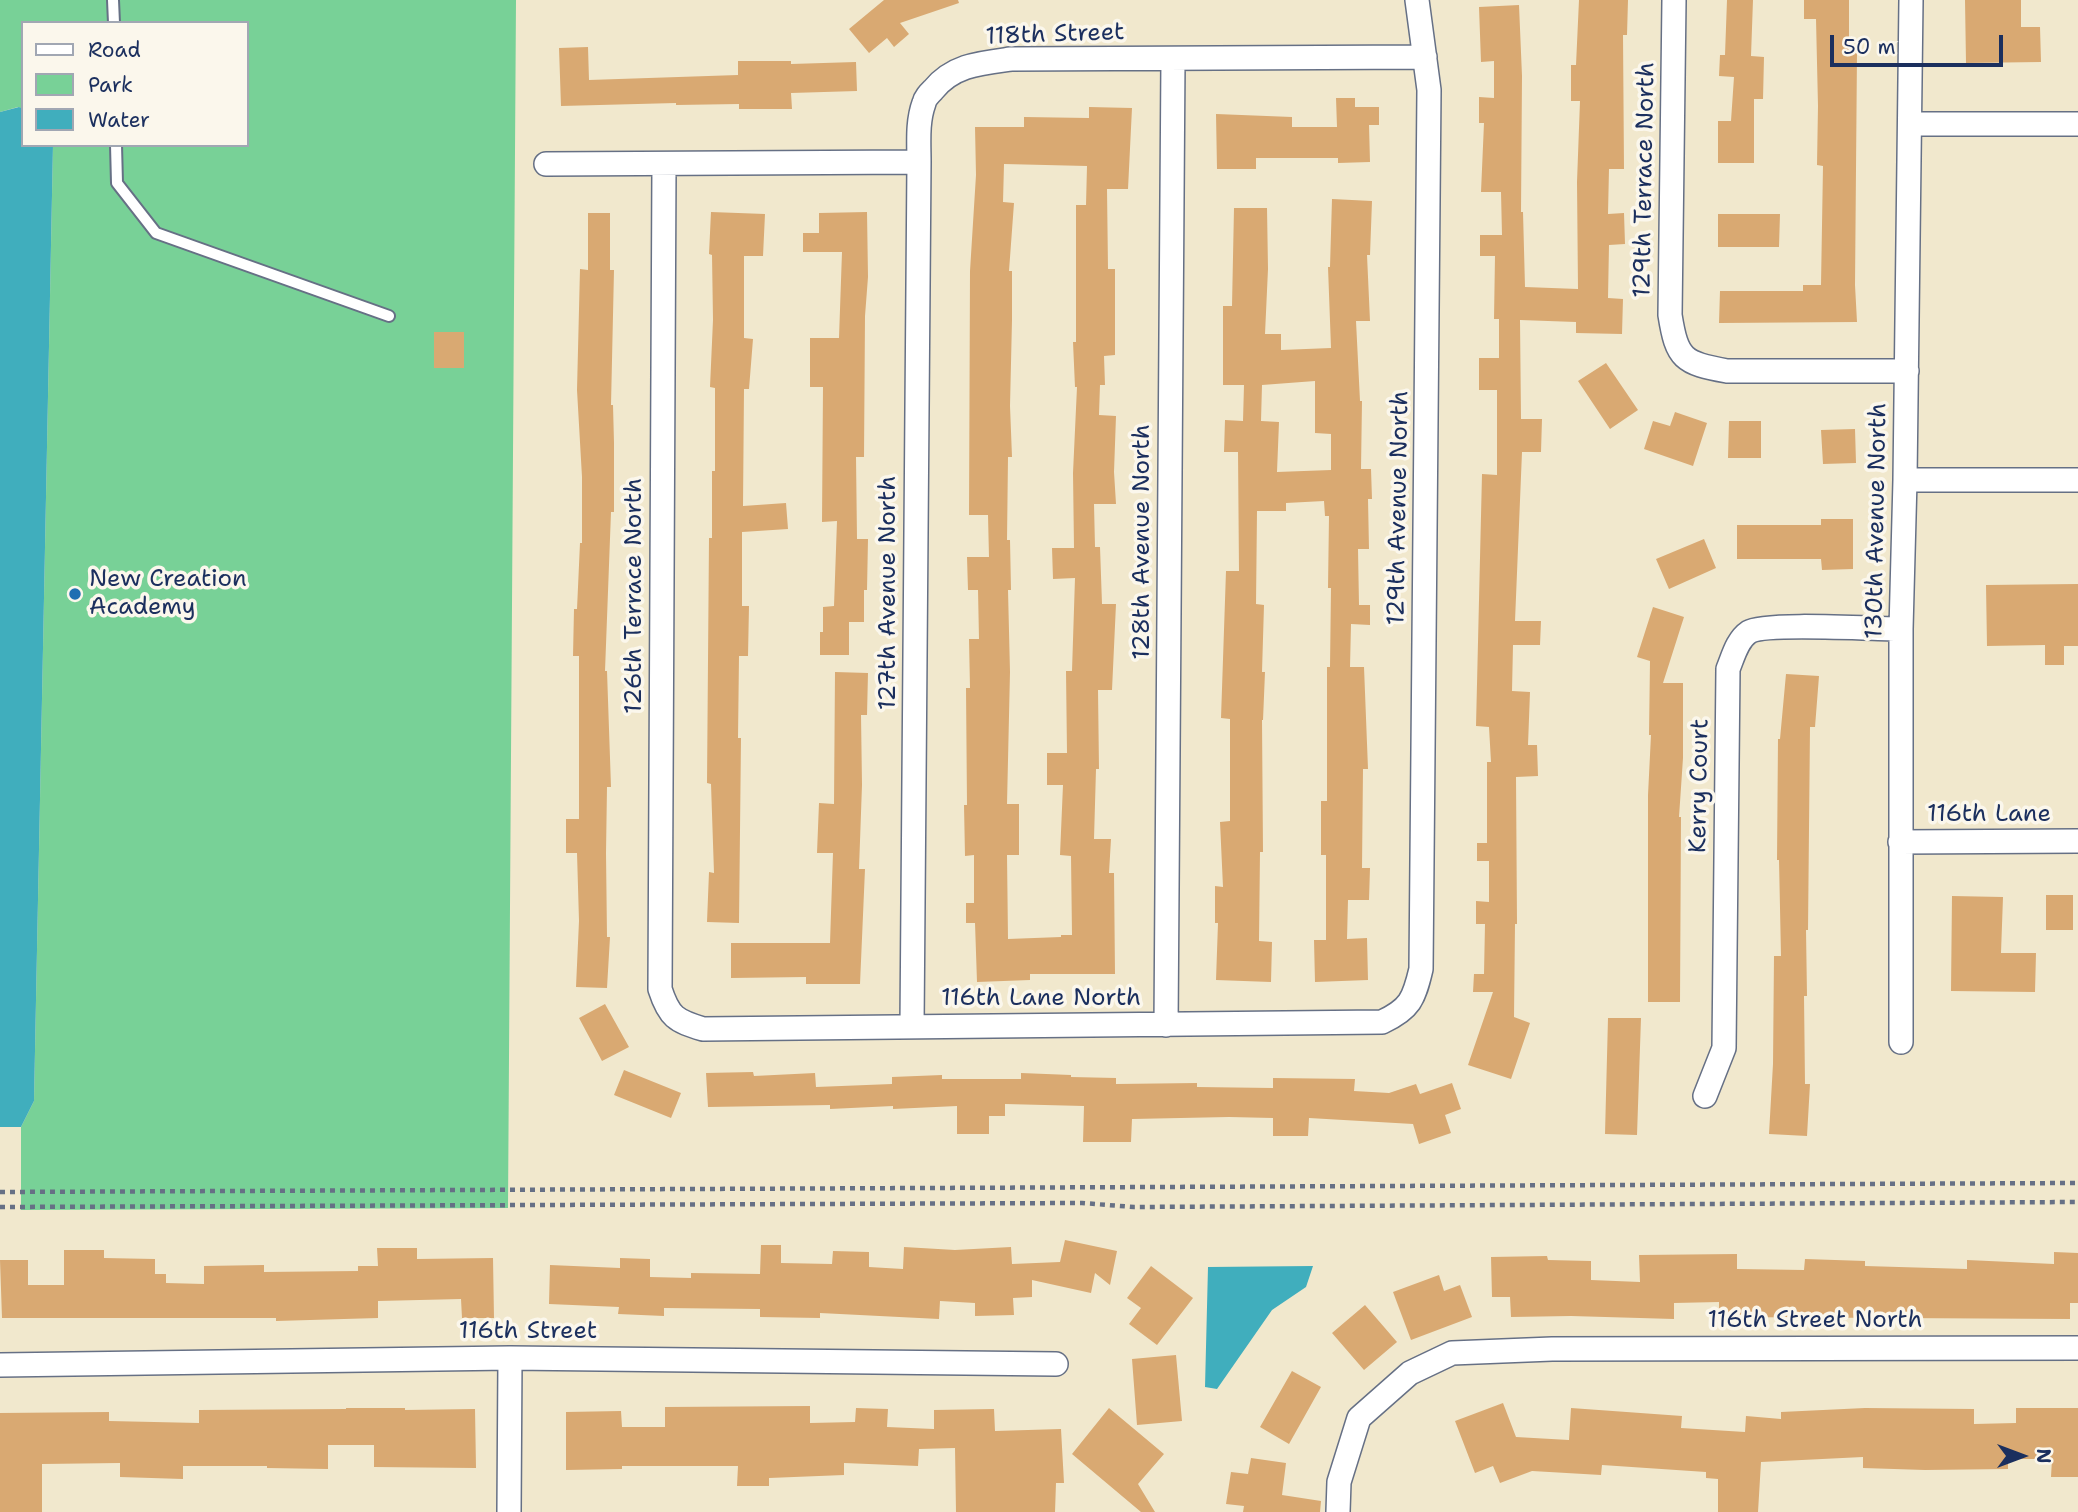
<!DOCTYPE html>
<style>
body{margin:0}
#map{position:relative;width:2078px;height:1512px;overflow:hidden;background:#f1e8cd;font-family:"Shantell Sans",sans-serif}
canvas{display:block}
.legend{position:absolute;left:21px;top:21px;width:228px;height:126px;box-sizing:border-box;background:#fbf7ec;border:2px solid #a1a7b3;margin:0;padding:9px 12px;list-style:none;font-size:21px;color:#1b2f5e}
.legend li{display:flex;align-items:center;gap:14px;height:35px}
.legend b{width:35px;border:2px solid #a1a7b3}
.north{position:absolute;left:1987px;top:1421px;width:70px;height:70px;-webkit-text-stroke:5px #fbf7ec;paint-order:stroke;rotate:90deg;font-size:19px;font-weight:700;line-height:28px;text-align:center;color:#1b2f5e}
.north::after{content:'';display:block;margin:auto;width:24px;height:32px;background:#1b2f5e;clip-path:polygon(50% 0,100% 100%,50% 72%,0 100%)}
.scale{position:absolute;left:1830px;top:35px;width:173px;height:32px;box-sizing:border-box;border:4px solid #1b2f5e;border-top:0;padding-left:9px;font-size:21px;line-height:24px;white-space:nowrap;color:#1b2f5e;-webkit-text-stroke:5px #fbf7ec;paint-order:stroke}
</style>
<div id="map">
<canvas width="2078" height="1512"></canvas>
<ul class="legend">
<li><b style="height:9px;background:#fff"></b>Road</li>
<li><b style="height:19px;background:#78d197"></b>Park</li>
<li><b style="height:19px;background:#40aebd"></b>Water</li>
</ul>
<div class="north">N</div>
<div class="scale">50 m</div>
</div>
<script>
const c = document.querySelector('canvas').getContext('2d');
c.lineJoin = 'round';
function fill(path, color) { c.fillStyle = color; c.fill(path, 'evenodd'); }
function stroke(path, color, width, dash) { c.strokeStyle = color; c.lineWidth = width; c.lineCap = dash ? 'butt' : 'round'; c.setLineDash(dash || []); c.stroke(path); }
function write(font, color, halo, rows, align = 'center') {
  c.font = font + ' "Shantell Sans",sans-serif'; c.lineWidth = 7; c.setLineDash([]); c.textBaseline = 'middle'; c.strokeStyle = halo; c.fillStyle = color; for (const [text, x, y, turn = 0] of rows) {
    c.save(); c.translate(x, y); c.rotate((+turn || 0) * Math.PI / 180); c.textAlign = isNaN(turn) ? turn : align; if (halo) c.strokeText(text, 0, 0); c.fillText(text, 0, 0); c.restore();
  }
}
const green = new Path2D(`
 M 0,0 L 516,0 L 508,1208 L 21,1210 L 21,1127 L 34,1101 L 53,145 L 247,145 L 247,23 L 23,23 L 23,109 L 18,107 L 0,112 Z`);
const water = new Path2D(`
 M 19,107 L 23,109 L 23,145 L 53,145 L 34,1101 L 21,1127 L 0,1127 L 0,112 Z
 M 1313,1266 L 1306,1287 L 1272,1310 L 1217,1389 L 1205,1387 L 1208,1267 Z`);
const building = new Path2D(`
 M 884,0 L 958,0 L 959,3 L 900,23 L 909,34 L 894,47 L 887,38 L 869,53 L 849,29 Z
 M 1579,0 L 1628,0 L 1627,35 L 1623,35 L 1624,169 L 1609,169 L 1608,214 L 1624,213 L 1625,244 L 1609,245 L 1608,298 L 1623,299 L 1622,334 L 1576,333 L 1576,322 L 1520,320 L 1521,419 L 1542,419 L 1541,452 L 1522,452 L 1515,621 L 1541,621 L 1540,645 L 1513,645 L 1512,691 L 1530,692 L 1528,745 L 1537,745 L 1538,776 L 1516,777 L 1517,924 L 1515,924 L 1514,1017 L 1530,1023 L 1511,1079 L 1468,1065 L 1493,992 L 1473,992 L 1474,974 L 1484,974 L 1485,924 L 1476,924 L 1476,901 L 1489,902 L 1489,861 L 1477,861 L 1477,843 L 1487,843 L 1487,762 L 1491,762 L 1489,727 L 1476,726 L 1482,474 L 1497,475 L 1497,390 L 1479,390 L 1479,358 L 1499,358 L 1499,319 L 1494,319 L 1495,256 L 1480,256 L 1480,235 L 1502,235 L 1501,192 L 1481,192 L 1484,123 L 1479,123 L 1479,97 L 1494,98 L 1494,61 L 1481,62 L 1479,7 L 1519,5 L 1522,76 L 1521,212 L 1523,212 L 1525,287 L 1578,289 L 1577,182 L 1580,101 L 1571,101 L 1571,65 L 1576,65 Z
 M 1727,0 L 1753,0 L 1751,56 L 1764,57 L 1763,99 L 1754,99 L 1754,163 L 1718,163 L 1718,121 L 1731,121 L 1734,77 L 1719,76 L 1720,55 L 1725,55 Z
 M 1804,0 L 1849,0 L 1849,53 L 1857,53 L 1855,285 L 1857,322 L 1719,323 L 1720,291 L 1803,291 L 1803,285 L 1821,285 L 1823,166 L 1817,165 L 1818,106 L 1816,19 L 1804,19 Z
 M 1965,0 L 2021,0 L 2021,27 L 2040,27 L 2041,62 L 1966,63 Z
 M 588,47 L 589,80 L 738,75 L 738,61 L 791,61 L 791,64 L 856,62 L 857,91 L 791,93 L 792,109 L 739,109 L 739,104 L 676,105 L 676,103 L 561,106 L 559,48 Z
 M 1336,98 L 1355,98 L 1355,107 L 1379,107 L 1379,125 L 1369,125 L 1370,162 L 1338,163 L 1338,158 L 1256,158 L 1256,169 L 1217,169 L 1216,114 L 1292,117 L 1292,127 L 1337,127 Z
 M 1089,107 L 1132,108 L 1128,189 L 1107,189 L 1108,269 L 1115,269 L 1115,355 L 1104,356 L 1105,385 L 1100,385 L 1099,415 L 1116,416 L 1114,472 L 1116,504 L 1094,504 L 1095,547 L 1100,547 L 1102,604 L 1116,604 L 1112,690 L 1098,690 L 1099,769 L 1096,769 L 1094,839 L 1111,839 L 1109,873 L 1114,873 L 1115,974 L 1030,974 L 1030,980 L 977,982 L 975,923 L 966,923 L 966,903 L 974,903 L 974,855 L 965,856 L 964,805 L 967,805 L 966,688 L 970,688 L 969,639 L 979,639 L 978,590 L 968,590 L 967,557 L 989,557 L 988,515 L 969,515 L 970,271 L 976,175 L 975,127 L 1024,127 L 1024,117 L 1089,118 ZM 1004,164 L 1087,166 L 1086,205 L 1076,205 L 1076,342 L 1073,342 L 1075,387 L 1077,387 L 1073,473 L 1074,548 L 1052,548 L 1053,579 L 1075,578 L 1072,671 L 1066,671 L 1067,753 L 1047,753 L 1047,785 L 1063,785 L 1060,855 L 1071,856 L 1072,935 L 1061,935 L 1061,937 L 1008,939 L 1007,855 L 1019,855 L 1019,804 L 1007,804 L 1010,672 L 1008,590 L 1011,590 L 1010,540 L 1007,540 L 1008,457 L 1012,457 L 1010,406 L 1012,320 L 1012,271 L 1009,271 L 1014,203 L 1003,202 Z
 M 1332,199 L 1372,201 L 1370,255 L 1367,255 L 1370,321 L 1356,321 L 1360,401 L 1362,401 L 1361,469 L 1371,469 L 1372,499 L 1368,499 L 1369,549 L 1358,549 L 1359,605 L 1370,605 L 1370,625 L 1351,624 L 1350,667 L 1364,667 L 1368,769 L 1363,769 L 1362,868 L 1370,868 L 1369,900 L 1348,900 L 1347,939 L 1367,938 L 1368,980 L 1315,982 L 1314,940 L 1326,940 L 1326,855 L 1321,855 L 1321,801 L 1327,801 L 1327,667 L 1330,667 L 1331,588 L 1328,588 L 1329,516 L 1325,516 L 1324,501 L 1286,503 L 1286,511 L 1257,511 L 1256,604 L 1264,605 L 1262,672 L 1265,672 L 1263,720 L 1262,720 L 1263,852 L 1260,852 L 1259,941 L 1272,942 L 1271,982 L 1216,980 L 1218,923 L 1215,923 L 1215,886 L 1223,887 L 1220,822 L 1230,821 L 1230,719 L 1221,718 L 1226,571 L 1239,571 L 1238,452 L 1224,452 L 1225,420 L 1243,421 L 1244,385 L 1223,385 L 1223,306 L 1232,306 L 1234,208 L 1267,208 L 1268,269 L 1265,334 L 1281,334 L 1281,350 L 1331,348 L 1328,267 L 1330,267 ZM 1315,381 L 1315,433 L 1331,434 L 1331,470 L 1277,472 L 1279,422 L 1261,421 L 1262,385 Z
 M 711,212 L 765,214 L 763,256 L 744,256 L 744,338 L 753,339 L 749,389 L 744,389 L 743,506 L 786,503 L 788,529 L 742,532 L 742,606 L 749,606 L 748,656 L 739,656 L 738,738 L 741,738 L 739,923 L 707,922 L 709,872 L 714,873 L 711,784 L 707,783 L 709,538 L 712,538 L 712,471 L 715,471 L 715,388 L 710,387 L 713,320 L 712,255 L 709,254 Z
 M 867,212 L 868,277 L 865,316 L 864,457 L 856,457 L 857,539 L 868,539 L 867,590 L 864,590 L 864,622 L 849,622 L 849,655 L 820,655 L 820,632 L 823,632 L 823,607 L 834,606 L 837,521 L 822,522 L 823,387 L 810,387 L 810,338 L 839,338 L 842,252 L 803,252 L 803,233 L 819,233 L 819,213 Z
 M 588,213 L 610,213 L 610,270 L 614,270 L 611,405 L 613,405 L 614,443 L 614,512 L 611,512 L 605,671 L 607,671 L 611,787 L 607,787 L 606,853 L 607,937 L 610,937 L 607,988 L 576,987 L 579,921 L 577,853 L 566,853 L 566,819 L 579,819 L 579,656 L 573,656 L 574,609 L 577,609 L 580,543 L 582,543 L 582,477 L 577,390 L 580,269 L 588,270 Z
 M 1718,214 L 1780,214 L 1779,247 L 1718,247 Z
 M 434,332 L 464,332 L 464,368 L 434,368 Z
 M 1606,363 L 1638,410 L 1610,429 L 1578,381 Z
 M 1675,412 L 1707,423 L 1693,466 L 1644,449 L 1653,421 L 1670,426 Z
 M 1729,421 L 1761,421 L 1761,458 L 1728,458 Z
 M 1855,429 L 1856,463 L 1823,464 L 1821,430 Z
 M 1821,519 L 1853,519 L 1853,569 L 1822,570 L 1821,559 L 1737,559 L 1737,525 L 1821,525 Z
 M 1704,539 L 1716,568 L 1669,589 L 1656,559 Z
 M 2078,584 L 2078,646 L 2064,646 L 2064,665 L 2045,665 L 2045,645 L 1987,646 L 1986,585 Z
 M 1653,607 L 1684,617 L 1663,683 L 1683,683 L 1683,758 L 1679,817 L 1681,817 L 1680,1002 L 1648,1002 L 1648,795 L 1651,735 L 1649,735 L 1650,661 L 1637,657 Z
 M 835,672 L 868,673 L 867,715 L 861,715 L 862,785 L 859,869 L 865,869 L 860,984 L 806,984 L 806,977 L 731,978 L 731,943 L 830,943 L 833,853 L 817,853 L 819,803 L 834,804 Z
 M 1786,674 L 1819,676 L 1815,727 L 1810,727 L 1808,930 L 1806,930 L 1807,996 L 1804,996 L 1805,1084 L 1810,1084 L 1807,1136 L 1769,1134 L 1773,1064 L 1774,956 L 1781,956 L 1779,860 L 1777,860 L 1778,739 L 1780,739 Z
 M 2046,895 L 2073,895 L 2073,930 L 2046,930 Z
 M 1952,896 L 2003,897 L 2001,953 L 2036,953 L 2035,992 L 1951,991 Z
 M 605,1004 L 629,1047 L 602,1061 L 579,1018 Z
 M 1608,1018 L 1641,1018 L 1637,1135 L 1605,1134 Z
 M 624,1070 L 681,1093 L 671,1118 L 614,1095 Z
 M 753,1072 L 754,1076 L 815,1073 L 816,1087 L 892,1084 L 892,1077 L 942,1075 L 942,1079 L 1021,1079 L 1021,1073 L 1071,1075 L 1071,1077 L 1116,1078 L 1116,1084 L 1197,1083 L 1197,1087 L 1273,1088 L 1273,1078 L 1355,1079 L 1354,1091 L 1389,1093 L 1416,1084 L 1420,1094 L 1452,1083 L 1461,1109 L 1445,1115 L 1451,1133 L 1419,1144 L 1413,1124 L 1309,1118 L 1308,1136 L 1273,1136 L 1273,1118 L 1229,1117 L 1132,1119 L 1131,1142 L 1083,1142 L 1084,1106 L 1005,1104 L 1005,1116 L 989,1116 L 989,1134 L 957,1134 L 957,1106 L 893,1109 L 893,1106 L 830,1109 L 830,1105 L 708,1107 L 706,1073 Z
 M 1065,1240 L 1117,1251 L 1110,1285 L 1095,1273 L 1091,1293 L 1032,1280 L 1032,1297 L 1013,1298 L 1014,1315 L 975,1316 L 975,1303 L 940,1301 L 939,1319 L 820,1313 L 820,1318 L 760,1317 L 760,1309 L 664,1308 L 664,1316 L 618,1314 L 619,1307 L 549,1304 L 550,1265 L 620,1268 L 620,1258 L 650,1259 L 650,1277 L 691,1278 L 691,1273 L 760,1274 L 761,1245 L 781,1245 L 781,1263 L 832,1264 L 833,1251 L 869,1252 L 869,1267 L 903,1269 L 904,1247 L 955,1250 L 1011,1247 L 1012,1264 L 1060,1262 Z
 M 377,1248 L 417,1248 L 417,1259 L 493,1258 L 494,1318 L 462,1318 L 461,1299 L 378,1301 L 378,1318 L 276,1321 L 276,1318 L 2,1318 L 0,1260 L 28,1260 L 28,1285 L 64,1285 L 64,1250 L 104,1250 L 104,1258 L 155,1259 L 155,1274 L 166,1274 L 166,1283 L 204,1284 L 204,1266 L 264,1265 L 264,1272 L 358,1271 L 358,1266 L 378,1266 Z
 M 2054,1252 L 2078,1253 L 2078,1303 L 2070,1303 L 2070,1319 L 1719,1317 L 1719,1302 L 1674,1303 L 1674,1319 L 1571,1316 L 1511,1317 L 1510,1297 L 1492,1297 L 1491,1257 L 1547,1256 L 1548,1260 L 1591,1261 L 1591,1280 L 1640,1282 L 1639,1255 L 1737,1254 L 1737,1269 L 1804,1270 L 1805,1259 L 1865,1261 L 1865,1266 L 1967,1269 L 1967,1260 L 2054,1264 Z
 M 1151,1266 L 1193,1298 L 1157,1345 L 1129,1324 L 1141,1308 L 1127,1298 Z
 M 1439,1275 L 1444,1291 L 1460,1285 L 1472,1317 L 1411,1340 L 1393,1292 Z
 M 1365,1305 L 1397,1342 L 1364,1370 L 1332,1333 Z
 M 1176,1355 L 1182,1421 L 1137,1425 L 1132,1359 Z
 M 1292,1371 L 1321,1387 L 1289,1444 L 1260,1427 Z
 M 1503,1403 L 1516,1437 L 1569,1440 L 1571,1408 L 1682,1416 L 1681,1428 L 1745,1432 L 1746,1416 L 1781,1419 L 1781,1412 L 1865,1408 L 1974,1409 L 1974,1424 L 2016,1423 L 2016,1408 L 2078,1408 L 2078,1477 L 2051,1477 L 2052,1459 L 2008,1459 L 2008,1469 L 1925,1470 L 1863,1468 L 1863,1457 L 1761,1462 L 1758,1512 L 1718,1512 L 1718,1479 L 1706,1478 L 1706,1472 L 1602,1465 L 1601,1475 L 1532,1471 L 1500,1483 L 1493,1466 L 1475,1473 L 1455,1421 Z
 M 810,1406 L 810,1423 L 855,1422 L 856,1408 L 888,1409 L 887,1427 L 934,1429 L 934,1410 L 994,1409 L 995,1431 L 1061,1429 L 1064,1483 L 1056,1483 L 1055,1512 L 956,1512 L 955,1448 L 919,1449 L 918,1466 L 844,1463 L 844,1475 L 769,1478 L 769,1486 L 737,1486 L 738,1466 L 622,1466 L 622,1469 L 566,1470 L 566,1412 L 621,1411 L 622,1427 L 665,1427 L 665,1407 Z
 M 346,1408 L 405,1408 L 405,1410 L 475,1409 L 476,1468 L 374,1467 L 374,1445 L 328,1445 L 328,1469 L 267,1468 L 267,1466 L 183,1466 L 183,1479 L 120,1477 L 120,1463 L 42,1464 L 42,1512 L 0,1512 L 0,1413 L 109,1412 L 109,1421 L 199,1423 L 199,1410 L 346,1409 Z
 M 1109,1408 L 1164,1454 L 1138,1484 L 1155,1512 L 1141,1512 L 1072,1454 Z
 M 1251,1458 L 1286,1463 L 1282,1495 L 1321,1501 L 1320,1512 L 1243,1512 L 1244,1506 L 1226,1504 L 1231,1472 L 1248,1474 Z`);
const path = new Path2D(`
 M 0,1192 L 2078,1183
 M 0,1207 L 1082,1203 L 1134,1207 L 2078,1202`);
const lane = new Path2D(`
 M 113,0 L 114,23
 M 116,145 L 117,183 L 156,233 L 389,316`);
const street = new Path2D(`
 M 1674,0 L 1670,315 C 1677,359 1683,363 1727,371 L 1907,371
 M 1910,124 L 2078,124
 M 546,164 L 919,162 C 919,143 917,122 924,103 C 925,98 929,94 933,90 C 953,65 981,63 1011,59 L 1425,57
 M 664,165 L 660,989 C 669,1017 676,1021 703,1029 L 1382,1022 C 1410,1009 1414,999 1421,969 L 1429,90 L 1417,0
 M 1905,480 L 2078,480
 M 1900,842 L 2078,841
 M 912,1025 L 919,162
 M 1166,1025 L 1173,59
 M 1901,1042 L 1901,629 L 1905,480 L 1911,0
 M 1705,1096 L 1724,1048 L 1728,669 C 1733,657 1737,640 1749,632 C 1765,622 1876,629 1901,629
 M 0,1365 L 510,1358 L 1056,1364
 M 509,1512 L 510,1358
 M 1338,1512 L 1339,1482 L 1359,1418 L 1410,1373 L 1452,1353 L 1552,1349 L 2078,1348`);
const markers = [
 [75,594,7,"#1f6fb2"]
];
const streetNames = [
 ["118th Street",1055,35,-2],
 ["129th Terrace North",1645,180,-89],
 ["129th Avenue North",1399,508,-89],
 ["130th Avenue North",1877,521,-89],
 ["128th Avenue North",1143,542,-90],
 ["127th Avenue North",889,593,-90],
 ["126th Terrace North",635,596,-90],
 ["Kerry Court",1700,786,-89],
 ["116th Lane",1989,815],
 ["116th Lane North",1041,999],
 ["116th Street North",1815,1321],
 ["116th Street",528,1332]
];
const poiNames = [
 ["New Creation",89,580],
 ["Academy",89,608]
];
fill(green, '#78d197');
fill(water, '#40aebd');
fill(building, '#d9a972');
stroke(lane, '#667085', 14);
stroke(street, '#667085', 26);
stroke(path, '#667085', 4.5, [5, 5]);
stroke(lane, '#fff', 10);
stroke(street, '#fff', 23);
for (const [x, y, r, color] of markers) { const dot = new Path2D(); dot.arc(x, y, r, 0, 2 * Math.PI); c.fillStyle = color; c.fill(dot); stroke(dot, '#fbf7ec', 2.5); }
write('24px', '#1b2f5e', '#fbf7ec', streetNames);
write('24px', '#1b2f5e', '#fbf7ec', poiNames, 'left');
</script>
